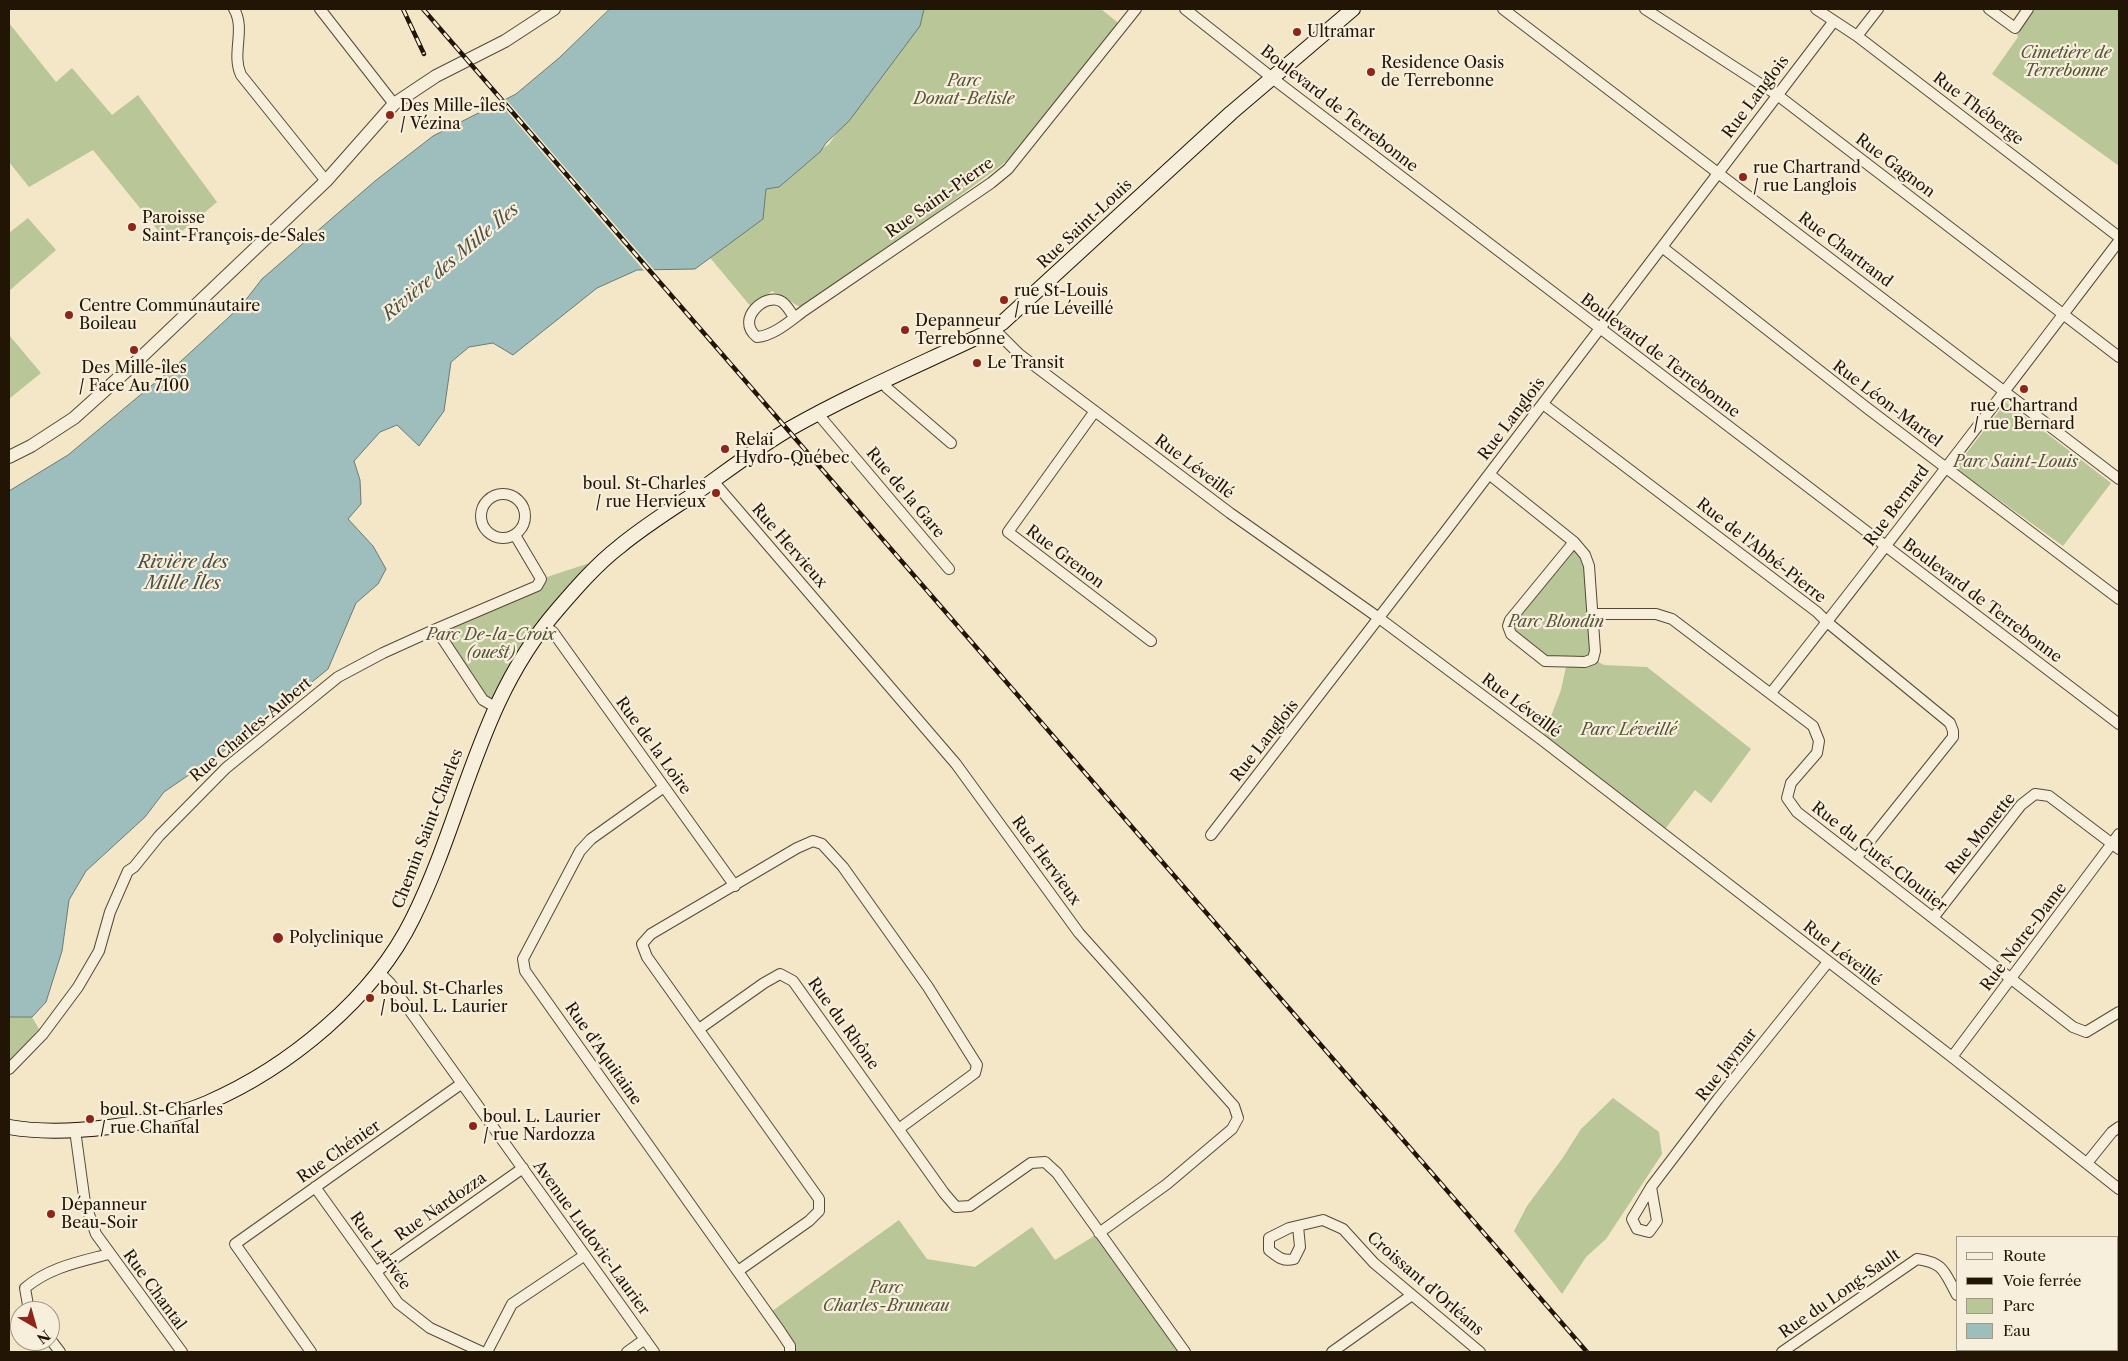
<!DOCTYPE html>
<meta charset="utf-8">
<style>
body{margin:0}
#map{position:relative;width:2128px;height:1361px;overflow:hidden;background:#f3e7c8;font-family:"Libre Caslon Text",serif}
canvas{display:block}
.frame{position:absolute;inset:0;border:10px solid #221506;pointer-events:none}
.legend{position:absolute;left:1956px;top:1236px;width:162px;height:115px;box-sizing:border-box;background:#f7efdb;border:1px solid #a29886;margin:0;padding:6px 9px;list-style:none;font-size:15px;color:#221506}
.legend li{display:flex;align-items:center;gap:10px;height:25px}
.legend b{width:25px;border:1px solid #a29886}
.north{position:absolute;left:10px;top:1301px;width:50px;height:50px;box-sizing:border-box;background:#f7efdb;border:1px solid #a29886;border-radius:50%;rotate:142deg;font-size:14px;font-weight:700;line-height:20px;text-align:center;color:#221506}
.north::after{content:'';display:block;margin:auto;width:18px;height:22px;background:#8f2418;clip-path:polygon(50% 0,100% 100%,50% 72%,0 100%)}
</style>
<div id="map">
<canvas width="2128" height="1361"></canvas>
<div class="frame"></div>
<ul class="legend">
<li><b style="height:6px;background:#f7efdb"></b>Route</li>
<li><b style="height:6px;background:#221506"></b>Voie ferrée</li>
<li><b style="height:14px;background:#b8c698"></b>Parc</li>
<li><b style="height:14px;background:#9dbebc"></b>Eau</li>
</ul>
<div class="north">N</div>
</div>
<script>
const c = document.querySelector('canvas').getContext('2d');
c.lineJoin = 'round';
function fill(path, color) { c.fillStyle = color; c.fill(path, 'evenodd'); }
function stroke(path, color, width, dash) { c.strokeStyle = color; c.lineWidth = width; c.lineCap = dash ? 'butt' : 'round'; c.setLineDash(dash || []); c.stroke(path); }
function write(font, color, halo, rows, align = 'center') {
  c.font = font + ' "Libre Caslon Text",serif'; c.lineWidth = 4.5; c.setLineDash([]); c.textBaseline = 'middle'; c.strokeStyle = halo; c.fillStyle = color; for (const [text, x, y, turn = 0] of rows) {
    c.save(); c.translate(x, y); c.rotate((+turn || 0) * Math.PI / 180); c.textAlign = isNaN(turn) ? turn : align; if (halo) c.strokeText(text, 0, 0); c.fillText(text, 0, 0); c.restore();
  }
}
const green = new Path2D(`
 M 923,9 L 1101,9 L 1122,26 L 1007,161 L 805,310 L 772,291 L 752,308 L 707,254 L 765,199 L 766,189 L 829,144 Z
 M 2028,9 L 2119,9 L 2119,166 L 1992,74 L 2018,37 L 2015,28 Z
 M 9,23 L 56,82 L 72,68 L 112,115 L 138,95 L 217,202 L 173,239 L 165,239 L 93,150 L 29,187 L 9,162 Z
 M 28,218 L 56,250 L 9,291 L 9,233 Z
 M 9,335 L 41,373 L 9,399 Z
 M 2006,402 L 2111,483 L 2063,546 L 1955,468 Z
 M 1574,542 L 1585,555 L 1593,659 L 1604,665 L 1647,667 L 1751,749 L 1711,803 L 1695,790 L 1662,833 L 1542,740 L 1561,690 L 1567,662 L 1545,661 L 1511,634 L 1510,620 Z
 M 611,556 L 567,598 L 495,707 L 436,629 L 541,579 Z
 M 9,1017 L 32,1017 L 39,1029 L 9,1061 Z
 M 1613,1098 L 1659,1132 L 1662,1154 L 1606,1239 L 1586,1257 L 1562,1294 L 1514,1231 L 1527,1206 L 1562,1159 L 1581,1129 Z
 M 899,1220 L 927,1259 L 975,1267 L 1032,1227 L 1055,1260 L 1099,1233 L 1185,1352 L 790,1352 L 768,1314 Z`);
const water = new Path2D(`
 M 610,9 L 924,9 L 920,26 L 849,121 L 826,143 L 820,152 L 779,187 L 766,189 L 763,219 L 695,269 L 637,270 L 597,288 L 513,355 L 493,343 L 469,347 L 451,362 L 444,411 L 419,446 L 397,425 L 380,432 L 354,461 L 360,480 L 361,504 L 348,519 L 373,546 L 386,569 L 378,584 L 356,603 L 328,669 L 244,737 L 164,792 L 145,817 L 86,871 L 69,900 L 62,951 L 46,1002 L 32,1017 L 9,1017 L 9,491 L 68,455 L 180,362 L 241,306 L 262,279 L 375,181 L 433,136 L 516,94 L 559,58 Z`);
const pier = new Path2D(`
 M 504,97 L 656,272 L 646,273 L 497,100 Z`);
const minor = new Path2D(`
 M 234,9 C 246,29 231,54 241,75 L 326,181
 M 320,9 L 394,104
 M 1185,9 L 1280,84 L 2119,724
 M 1503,9 L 2119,479
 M 1645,9 L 1776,94 L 2119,357
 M 1816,9 L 1857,36 L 2119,237
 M 1989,9 L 2015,28 L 2028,9
 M 1857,36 L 1878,9
 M 1662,247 L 1867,408 L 2119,599
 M 794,317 C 791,313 787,305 782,302 C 767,291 734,319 757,337 C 774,336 791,320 805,310 L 991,183 L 1008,169 L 1136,9
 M 994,329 L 1019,354 L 1230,513 L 1379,618 L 1542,740 L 1952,1057 L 2119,1189
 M 883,381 L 887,388 L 951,443
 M 1543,404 L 1817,612 L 1827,622 L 1950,723 L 1953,731 L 1953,737 L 1857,857
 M 1095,411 L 1008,532 L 1151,641
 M 818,414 L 949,569
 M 1489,474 L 1574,542 L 1585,555 L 1589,566 L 1595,651 L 1593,659 L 1585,662 L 1545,661 L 1511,634 L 1508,626 L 1510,620 L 1574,542
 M 713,481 L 956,764 L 1079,933 L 1234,1106 L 1238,1118 L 1232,1129 L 1167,1184 L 1099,1233
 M481 516a22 22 0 1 1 44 0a22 22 0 1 1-44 0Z
 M 1593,614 L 1656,614 L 1672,619 L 1813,726 L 1819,741 L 1817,753 L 1791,783 L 1787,798 L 1797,812 L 2073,1027 L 2086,1032 L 2119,1012
 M 544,626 L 553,632 L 735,886
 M 436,629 L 483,700 L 495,707
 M 1771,693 C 1889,544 2004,392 2119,241
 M 664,787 L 591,839 L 580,851 L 523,959 L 525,971 L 780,1331 L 790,1346 L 790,1352
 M 1211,835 L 1445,532 L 1834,21
 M 1933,918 L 2021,805 L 2035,794 L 2049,796 L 2119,849
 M 379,972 L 390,983 L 654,1352
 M 699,1029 L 764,983 L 780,974 L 793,981 L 944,1193 L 956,1207 L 970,1206 L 1031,1163 L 1045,1162 L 1057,1173 L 1185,1352
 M 1952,1057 L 2119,834
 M 9,1069 L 43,1034 L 78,987 L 99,951 L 110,912 L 128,871 L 134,867 L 159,836 L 226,768 L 338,677 L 383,653 L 436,629 L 537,586 L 541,579 L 515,535
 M 75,1130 L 85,1203 L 96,1234 L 182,1352
 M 2087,1163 L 2112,1132 L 2119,1127
 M 315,1187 L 398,1303 L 430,1328 L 482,1352
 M 1651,1187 L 1657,1221 L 1649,1232 L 1637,1229 L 1632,1219 L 1651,1187 L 1718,1099 L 1828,962
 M 1298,1226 L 1300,1247 L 1294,1259 C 1283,1262 1278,1257 1269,1250 L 1269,1238 L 1289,1228 L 1323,1220 L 1343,1229 L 1374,1263 L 1480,1352
 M 377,1271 L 523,1168
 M 738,1271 L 809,1221 L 819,1211 L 819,1199 L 647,957 L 642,944 L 651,934 L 797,848 L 813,841 L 822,844 L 843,867 L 928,987 L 977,1065 L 975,1073 L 900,1128
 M 2117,1304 L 2119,1302
 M 29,1311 L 25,1288 C 50,1267 79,1262 109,1254
 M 50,1339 L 60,1352
 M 2022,1350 L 2025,1352
 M 311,1352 L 235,1244 L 461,1084
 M 487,1352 L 512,1304 L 585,1255
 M 627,1352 L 645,1339
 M 1332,1352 L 1412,1295
 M 1782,1352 L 1917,1259 C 1945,1263 1944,1272 1957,1295
 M 2040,1352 L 2044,1350`);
const tertiary = new Path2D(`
 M 9,457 L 31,446 L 74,418 L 133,365 L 326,181 L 394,104 L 436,76 L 505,41 L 554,9`);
const secondary = new Path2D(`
 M 9,1127 C 64,1137 155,1125 207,1103 C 288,1068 374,998 413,918 C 465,813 478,701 558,609 C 577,587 596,565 619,547 C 643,527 670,510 696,493 C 727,471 758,447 791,428 C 853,393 919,365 984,334 L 1002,323 L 1231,113 L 1353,9`);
const rail = new Path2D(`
 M 403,9 L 424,54
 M 423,9 L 1587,1352`);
const markers = [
 [1297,32,5,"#8f2418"],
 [1371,72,5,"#8f2418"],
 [390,115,5,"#8f2418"],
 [1743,177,5,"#8f2418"],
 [132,227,5,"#8f2418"],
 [1004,300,5,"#8f2418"],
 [69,315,5,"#8f2418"],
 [905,330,5,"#8f2418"],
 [134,350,5,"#8f2418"],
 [977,363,5,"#8f2418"],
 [2024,389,5,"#8f2418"],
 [725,449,5,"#8f2418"],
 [716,493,5,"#8f2418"],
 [278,938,6,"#8f2418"],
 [370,998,5,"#8f2418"],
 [90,1119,5,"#8f2418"],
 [473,1126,5,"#8f2418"],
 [51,1214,5,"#8f2418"]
];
const poiNames = [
 ["Ultramar",1307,32],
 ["Residence Oasis",1381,63],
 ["de Terrebonne",1381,81],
 ["Des Mille-îles",400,106],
 ["/ Vézina",400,124],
 ["rue Chartrand",1753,168],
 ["/ rue Langlois",1753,186],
 ["Paroisse",142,218],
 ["Saint-François-de-Sales",142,236],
 ["rue St-Louis",1014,291],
 ["/ rue Léveillé",1014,309],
 ["Centre Communautaire",79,306],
 ["Boileau",79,324],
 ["Depanneur",915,321],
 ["Terrebonne",915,339],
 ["Le Transit",987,363],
 ["Des Mille-îles",134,368,"center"],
 ["/ Face Au 7100",134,386,"center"],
 ["rue Chartrand",2024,406,"center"],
 ["/ rue Bernard",2024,424,"center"],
 ["Relai",735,440],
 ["Hydro-Québec",735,458],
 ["boul. St-Charles",706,484,"right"],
 ["/ rue Hervieux",706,502,"right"],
 ["Polyclinique",289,938],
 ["boul. St-Charles",380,989],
 ["/ boul. L. Laurier",380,1007],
 ["boul. St-Charles",100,1110],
 ["/ rue Chantal",100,1128],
 ["boul. L. Laurier",483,1117],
 ["/ rue Nardozza",483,1135],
 ["Dépanneur",61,1205],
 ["Beau-Soir",61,1223]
];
const parkNames = [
 ["Cimetière de",2066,53],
 ["Terrebonne",2066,71],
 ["Parc",964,81],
 ["Donat-Belisle",964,99],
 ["Parc Saint-Louis",2016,462],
 ["Parc Blondin",1556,622],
 ["Parc De-la-Croix",491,635],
 ["(ouest)",491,653],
 ["Parc Léveillé",1629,730],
 ["Parc",886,1288],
 ["Charles-Bruneau",886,1306]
];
const streetNames = [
 ["Rue Langlois",1756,97,-53],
 ["Boulevard de Terrebonne",1339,109,38],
 ["Rue Théberge",1978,109,37],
 ["Rue Gagnon",1895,166,37],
 ["Rue Saint-Pierre",940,198,-35],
 ["Rue Saint-Louis",1085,224,-43],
 ["Rue Chartrand",1845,250,37],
 ["Boulevard de Terrebonne",1660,356,37],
 ["Rue Léon-Martel",1887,404,37],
 ["Rue Langlois",1512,419,-53],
 ["Rue Léveillé",1194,467,37],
 ["Rue de la Gare",905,493,50],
 ["Rue Bernard",1897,506,-53],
 ["Rue Hervieux",789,546,49],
 ["Rue de l'Abbé-Pierre",1761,551,38],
 ["Rue Grenon",1065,557,37],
 ["Boulevard de Terrebonne",1982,601,37],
 ["Rue Léveillé",1521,706,37],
 ["Rue Charles-Aubert",251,730,-40],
 ["Rue Langlois",1265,741,-52],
 ["Rue de la Loire",653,746,54],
 ["Chemin Saint-Charles",428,829,-69],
 ["Rue Monette",1981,834,-51],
 ["Rue du Curé-Cloutier",1879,857,38],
 ["Rue Hervieux",1046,861,54],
 ["Rue Notre-Dame",2024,937,-53],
 ["Rue Léveillé",1842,954,38],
 ["Rue du Rhône",843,1024,54],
 ["Rue d'Aquitaine",603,1054,55],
 ["Rue Jaymar",1727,1065,-52],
 ["Rue Chénier",339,1152,-35],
 ["Rue Nardozza",441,1207,-35],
 ["Avenue Ludovic-Laurier",591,1238,54],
 ["Rue Larivée",380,1251,54],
 ["Croissant d'Orléans",1425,1284,41],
 ["Rue Chantal",154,1290,54],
 ["Rue du Long-Sault",1840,1294,-35]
];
const waterNames = [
 ["Rivière des Mille Îles",451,262,-40],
 ["Rivière des",183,563],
 ["Mille Îles",183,584]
];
fill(green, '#b8c698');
fill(water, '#9dbebc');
stroke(water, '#6c7a73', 1);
fill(pier, '#f3e7c8');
stroke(minor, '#564a36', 12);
stroke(tertiary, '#564a36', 14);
stroke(secondary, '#221506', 16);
stroke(minor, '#f7efdb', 10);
stroke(tertiary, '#f7efdb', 12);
stroke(secondary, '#f7efdb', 14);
stroke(rail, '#221506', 4.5);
stroke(rail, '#f7efdb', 2.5, [8]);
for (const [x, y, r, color] of markers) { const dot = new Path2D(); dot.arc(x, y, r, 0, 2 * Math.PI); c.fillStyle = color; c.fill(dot); stroke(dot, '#f7efdb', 2); }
write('16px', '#221506', '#f7efdb', poiNames, 'left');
write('italic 16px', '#565339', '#f7efdb', parkNames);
write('16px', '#221506', '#f7efdb', streetNames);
write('italic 18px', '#4d5046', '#f7efdb', waterNames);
</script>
